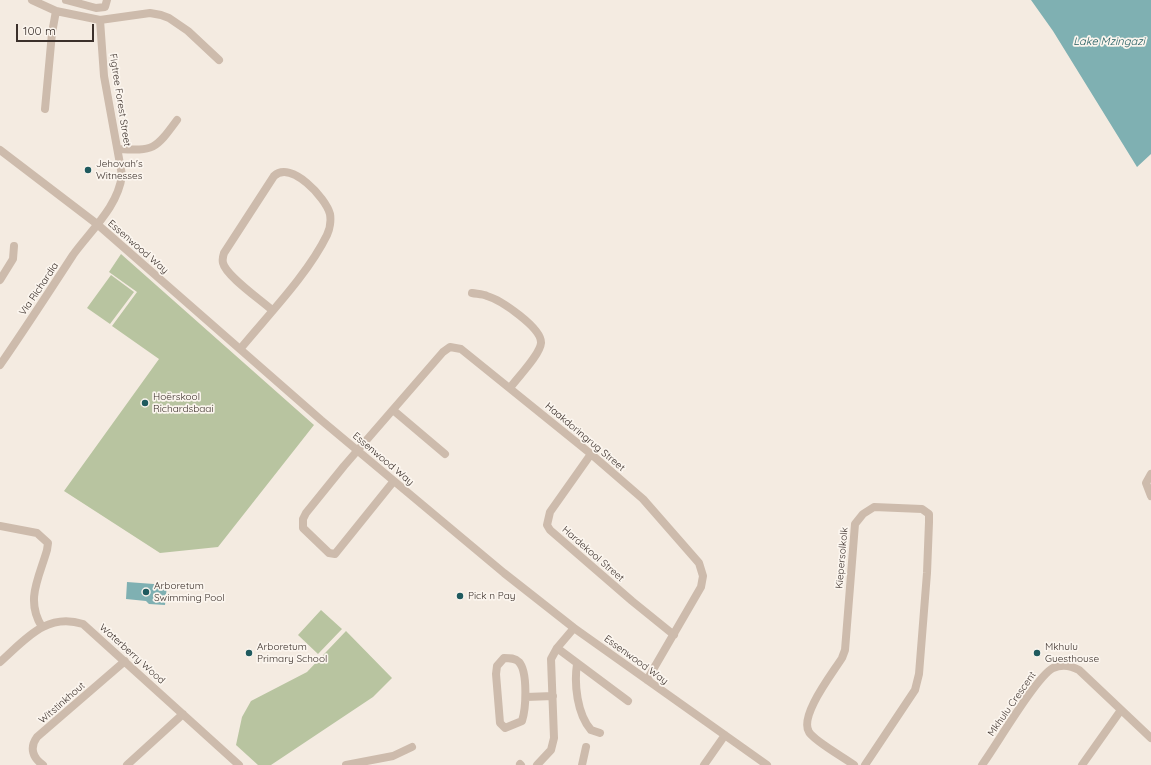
<!DOCTYPE html>
<meta charset="utf-8">
<style>
body{margin:0}
#map{position:relative;width:1151px;height:765px;overflow:hidden;background:#f4ebe1;font-family:Quicksand,sans-serif}
canvas{display:block}
.scale{position:absolute;left:16px;top:24px;width:78px;height:18px;box-sizing:border-box;border:2px solid #3b302b;border-top:0;padding-left:5px;font-size:12px;line-height:14px;white-space:nowrap;color:#3b302b;-webkit-text-stroke:3px #fbf5ee;paint-order:stroke}
</style>
<div id="map">
<canvas width="1151" height="765"></canvas>
<div class="scale">100 m</div>
</div>
<script>
const c = document.querySelector('canvas').getContext('2d');
c.lineJoin = 'round';
function fill(path, color) { c.fillStyle = color; c.fill(path, 'evenodd'); }
function stroke(path, color, width, dash) { c.strokeStyle = color; c.lineWidth = width; c.lineCap = dash ? 'butt' : 'round'; c.setLineDash(dash || []); c.stroke(path); }
function write(font, color, halo, rows, align = 'center') {
  c.font = font + ' Quicksand,sans-serif'; c.lineWidth = 3.5; c.setLineDash([]); c.textBaseline = 'middle'; c.strokeStyle = halo; c.fillStyle = color; for (const [text, x, y, turn = 0] of rows) {
    c.save(); c.translate(x, y); c.rotate((+turn || 0) * Math.PI / 180); c.textAlign = isNaN(turn) ? turn : align; if (halo) c.strokeText(text, 0, 0); c.fillText(text, 0, 0); c.restore();
  }
}
const green = new Path2D(`
 M 121,254 L 314,425 L 218,547 L 160,553 L 64,491 L 159,359 L 112,326 L 137,292 L 109,272 Z
 M 111,275 L 134,292 L 110,324 L 87,308 Z
 M 321,610 L 342,629 L 318,654 L 298,635 Z
 M 346,631 L 392,678 L 373,697 L 271,765 L 258,765 L 236,745 L 242,717 L 251,701 L 307,672 Z`);
const water = new Path2D(`
 M 1031,0 L 1151,0 L 1151,154 L 1137,167 L 1053,31 Z
 M 127,582 L 167,585 L 165,605 L 149,604 L 146,601 L 126,599 Z`);
const minor = new Path2D(`
 M 32,0 L 56,11 L 100,20 L 150,13 L 161,15 L 169,18 L 188,31 L 219,60
 M 66,0 L 96,8 L 105,7 L 107,0
 M 45,109 L 52,33 L 56,11
 M 118,149 C 154,151 155,150 177,120
 M 0,150 L 97,224 L 321,420 L 504,573 L 574,628 L 767,765
 M 0,280 L 13,259 L 14,246
 M 472,293 C 477,294 483,294 487,296 C 501,300 542,328 541,343 C 540,355 517,378 510,388
 M 241,348 C 269,314 308,274 327,235 C 330,229 331,220 330,214 C 326,198 291,160 274,176 L 224,253 C 223,256 222,259 223,263 C 226,276 261,300 272,310
 M 0,365 C 25,329 49,292 73,255 C 91,230 118,207 122,175 L 104,76 L 100,20
 M 393,410 L 445,454
 M 591,454 L 550,512 L 547,525 L 550,530 L 632,601 L 674,635
 M 1151,474 L 1146,483 L 1151,496
 M 393,482 L 335,554 L 329,553 L 303,528 L 303,519 L 306,513 L 344,466 L 443,352 L 450,347 L 461,349 L 591,454 L 643,499 L 699,563 L 703,576 L 701,587 L 647,680
 M 0,526 L 37,533 L 48,543 L 47,550 C 39,578 25,600 42,627
 M 557,648 L 628,701
 M 504,658 C 510,658 515,658 519,662 C 528,672 526,709 522,721 L 505,728 L 500,723 L 496,674 L 497,666 Z
 M 0,662 C 25,640 46,612 83,624 L 239,765
 M 577,664 C 574,684 577,714 591,730 L 600,733
 M 526,697 L 553,696
 M 520,764 L 521,765
 M 43,765 C 33,758 29,748 37,737 L 125,661
 M 127,765 L 183,714
 M 346,765 L 393,756 L 412,747
 M 537,765 L 551,750 L 554,738 L 551,659 L 557,648 L 574,628
 M 582,765 L 586,747
 M 704,765 L 725,735
 M 854,765 C 845,758 814,741 809,732 C 799,716 832,674 842,658 L 845,650 L 855,524 L 863,514 L 874,507 L 922,509 L 929,514 L 929,522 L 927,573 L 919,674 L 915,690 L 865,765
 M 982,765 C 996,746 1036,677 1053,668 C 1062,664 1070,665 1079,670 L 1151,738
 M 1082,765 L 1121,710`);
const markers = [
 [88,170,4,"#1f5a5e"],
 [145,403,4,"#1f5a5e"],
 [146,592,4,"#1f5a5e"],
 [460,596,4,"#1f5a5e"],
 [249,653,4,"#1f5a5e"],
 [1037,653,4,"#1f5a5e"]
];
const streetNames = [
 ["Figtree Forest Street",120,100,81],
 ["Essenwood Way",138,247,41],
 ["Via Richardia",39,289,-56],
 ["Haakdoringrug Street",585,437,40],
 ["Essenwood Way",383,459,40],
 ["Hardekool Street",593,554,41],
 ["Kiepersolkolk",842,558,-85],
 ["Waterberry Wood",132,654,42],
 ["Essenwood Way",636,660,36],
 ["Witstinkhout",62,703,-41],
 ["Mkhulu Crescent",1012,704,-55]
];
const poiNames = [
 ["Jehovah's",96,164],
 ["Witnesses",96,176],
 ["Hoërskool",153,397],
 ["Richardsbaai",153,409],
 ["Arboretum",154,586],
 ["Swimming Pool",154,598],
 ["Pick n Pay",468,596],
 ["Arboretum",257,647],
 ["Primary School",257,659],
 ["Mkhulu",1045,647],
 ["Guesthouse",1045,659]
];
const waterNames = [
 ["Lake Mzingazi",1109,42]
];
fill(green, '#b8c4a0');
fill(water, '#7fb0b2');
stroke(minor, '#cdbbac', 8);
for (const [x, y, r, color] of markers) { const dot = new Path2D(); dot.arc(x, y, r, 0, 2 * Math.PI); c.fillStyle = color; c.fill(dot); stroke(dot, '#fbf5ee', 1.5); }
write('10px', '#3b302b', '#fbf5ee', streetNames);
write('10px', '#3b302b', '#fbf5ee', poiNames, 'left');
write('italic 11px', '#1f5a5e', '#fbf5ee', waterNames);
</script>
